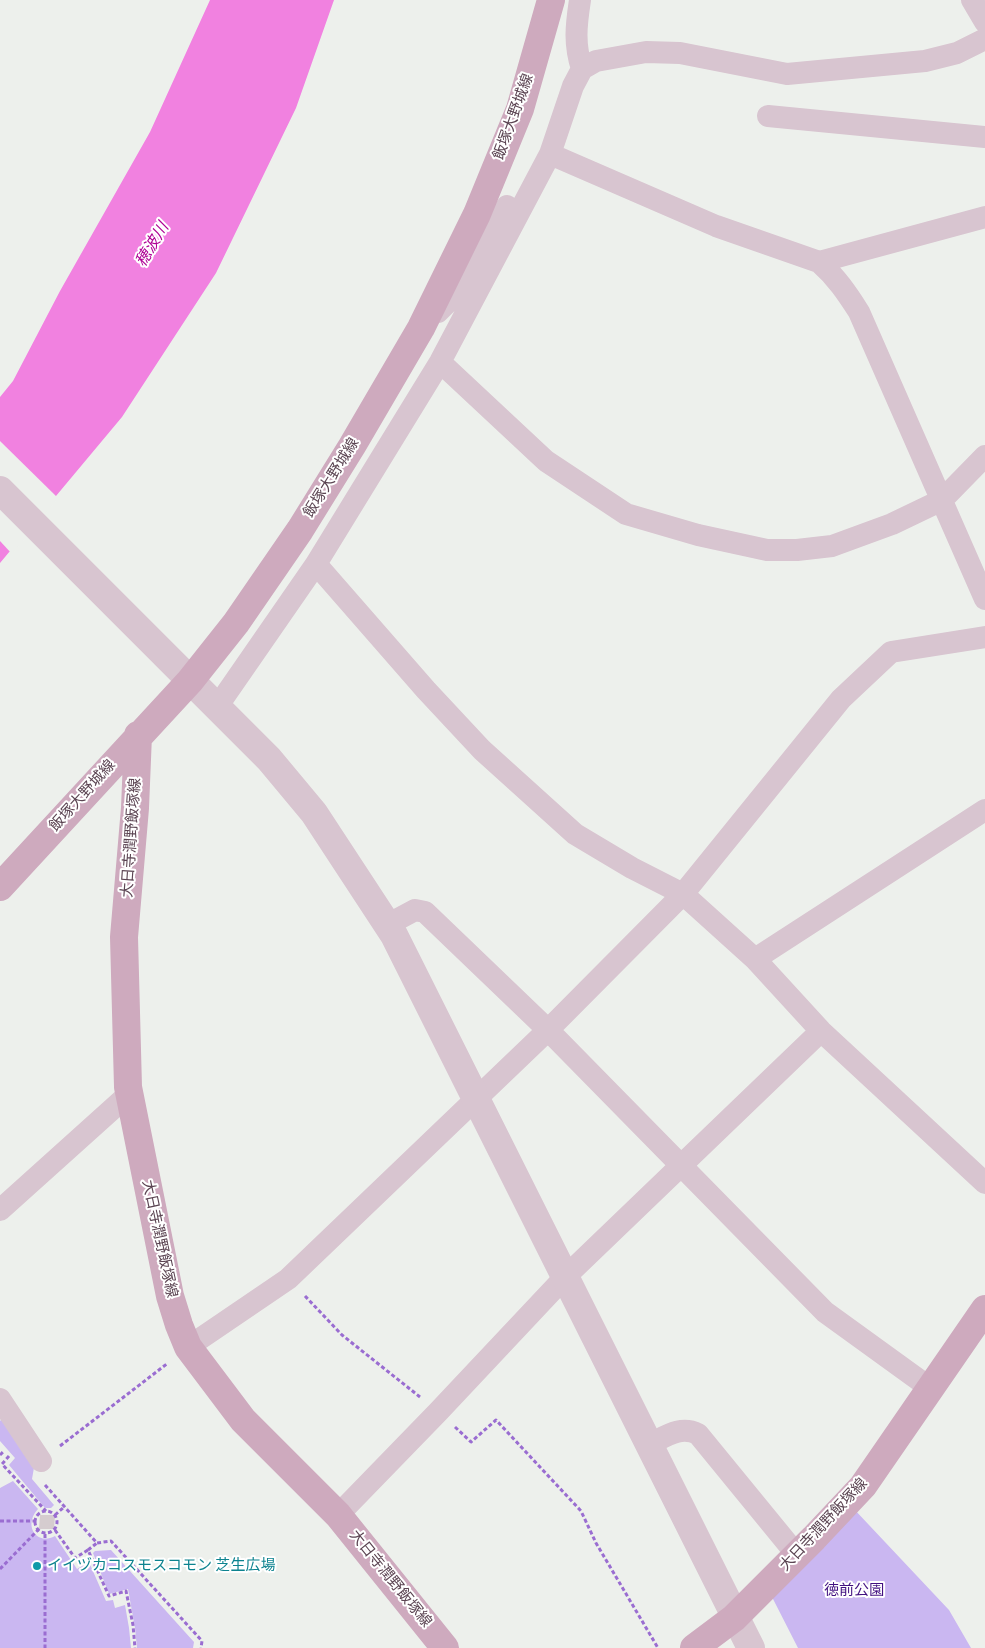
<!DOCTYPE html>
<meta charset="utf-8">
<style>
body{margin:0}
canvas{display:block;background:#edf0ec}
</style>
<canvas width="985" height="1648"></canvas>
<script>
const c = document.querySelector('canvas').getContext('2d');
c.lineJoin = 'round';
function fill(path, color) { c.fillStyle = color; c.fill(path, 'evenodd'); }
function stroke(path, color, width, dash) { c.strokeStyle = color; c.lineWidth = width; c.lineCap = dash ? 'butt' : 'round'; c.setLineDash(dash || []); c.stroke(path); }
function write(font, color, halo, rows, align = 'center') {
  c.font = font + ' "Roboto Condensed","Noto Sans JP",sans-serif'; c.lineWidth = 4; c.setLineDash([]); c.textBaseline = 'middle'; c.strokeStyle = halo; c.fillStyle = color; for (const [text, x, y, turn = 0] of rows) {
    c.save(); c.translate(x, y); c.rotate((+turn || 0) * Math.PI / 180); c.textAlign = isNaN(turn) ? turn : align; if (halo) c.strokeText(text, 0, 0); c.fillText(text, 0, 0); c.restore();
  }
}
const green = new Path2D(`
 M 4,1417 L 35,1462 L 32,1479 L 54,1505 L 51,1508 L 45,1508 L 9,1465 L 15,1458 L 0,1441 L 0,1421 Z
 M 13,1481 L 38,1509 C 23,1525 36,1546 55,1536 L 77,1569 L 89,1562 L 106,1601 L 113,1600 L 115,1608 L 125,1605 L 129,1628 L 131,1648 L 0,1648 L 0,1488 Z
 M 853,1508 L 949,1610 L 971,1648 L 798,1648 L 772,1597 Z
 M 111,1550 L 194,1642 L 193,1648 L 137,1648 L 135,1628 L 128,1589 L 109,1594 L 93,1553 L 95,1551 Z`);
const water = new Path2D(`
 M 210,0 L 334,0 L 296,108 L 216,273 L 122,417 L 0,563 L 0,397 L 13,381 L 60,291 L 150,132 Z`);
const pier = new Path2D(`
 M 0,441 L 58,498 L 12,554 L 0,541 Z`);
const building = new Path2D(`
 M 40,1515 L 55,1515 L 54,1529 L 39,1529 Z`);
const path = new Path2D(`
 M 305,1296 L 342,1335 L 420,1397
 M 455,1427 L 471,1442 L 496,1420 L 581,1511 L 596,1543 L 658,1648
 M 60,1446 L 168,1363
 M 0,1455 L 4,1451
 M 9,1456 L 2,1464 L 46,1511
 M 45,1485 L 97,1543 L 111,1541 L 202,1641 L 201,1648
 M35 1522a11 11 0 1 1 22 0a11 11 0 1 1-22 0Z
 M 55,1515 L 64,1507
 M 0,1521 L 35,1521
 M 55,1530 L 75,1558 L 88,1550 L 109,1596 L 126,1591 L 133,1625 L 135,1648
 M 45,1534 L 45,1648
 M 88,1550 L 97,1543
 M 0,1569 L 38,1530`);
const minor = new Path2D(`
 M 580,0 C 576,26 574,44 582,69
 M 972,0 L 985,22
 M 768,116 L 985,137
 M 550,154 L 716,226 L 819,262 C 836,277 847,293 859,312 L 985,599
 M 819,262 L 985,217
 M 438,312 L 446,304 L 507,206
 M 440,362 L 546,461 L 626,514 L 698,535 L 767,550 L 797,550 L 832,546 L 892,524 L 942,500 L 985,456
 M 316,564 L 426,690 L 482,750 L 575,834 L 632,868 L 683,894 L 755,959 L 821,1031 L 985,1183
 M 217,707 L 316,564 L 440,362 L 550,154 L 573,86 L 582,69 L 596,61 L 646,52 L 680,53 L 787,74 L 925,61 L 957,53 L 985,39
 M 387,925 L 415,910 L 425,912 L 548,1030 L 825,1312 L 930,1388
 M 755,959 L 985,810
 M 0,1210 L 129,1094
 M 188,1347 L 288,1279 L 548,1030 L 683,894 L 841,699 L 891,652 L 985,637
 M 0,1399 L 41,1461
 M 648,1445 C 665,1437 680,1425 698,1434 L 797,1555
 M 338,1515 L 438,1412 L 564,1278 L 821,1031`);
const tertiary = new Path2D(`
 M 0,490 L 269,759 L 314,813 L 394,935 L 751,1648`);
const primary = new Path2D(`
 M 138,735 L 135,808 L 124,937 L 128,1087 L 170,1296 L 179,1325 L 188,1347 L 243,1420 L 338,1515 L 445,1648
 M 0,887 L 190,681 L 236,623 L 300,530 L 352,446 L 421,328 L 477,214 L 520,109 L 551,0
 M 694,1648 L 734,1618 L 814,1538 L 863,1486 L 985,1309`);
const markers = [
 [37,1566,5,"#0f9aa8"]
];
const streetNames = [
 ["飯塚大野城線",514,117,-70],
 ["飯塚大野城線",332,478,-58],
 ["飯塚大野城線",83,796,-48],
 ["大日寺潤野飯塚線",132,838,-86],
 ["大日寺潤野飯塚線",159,1239,78],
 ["大日寺潤野飯塚線",824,1525,-47],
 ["大日寺潤野飯塚線",390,1579,51]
];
const cultureNames = [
 ["イイヅカコスモスコモン 芝生広場",47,1566]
];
const parkNames = [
 ["徳前公園",854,1591]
];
const waterNames = [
 ["穂波川",153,245,-59]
];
fill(green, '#cab7f1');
fill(water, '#f181e0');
fill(pier, '#edf0ec');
fill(building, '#d5cccf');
stroke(path, '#9a6dd1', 3, [4, 2.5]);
stroke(minor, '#d8c5d0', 22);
stroke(tertiary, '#d8c5d0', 28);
stroke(primary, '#ceaabe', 28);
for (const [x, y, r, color] of markers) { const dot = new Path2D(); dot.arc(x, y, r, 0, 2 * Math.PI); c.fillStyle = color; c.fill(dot); stroke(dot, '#fff', 2); }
write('15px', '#5b4452', '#fff', streetNames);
write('15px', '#0d838f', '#fff', cultureNames, 'left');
write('15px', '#421180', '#fff', parkNames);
write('italic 16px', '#af0395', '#fff', waterNames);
</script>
